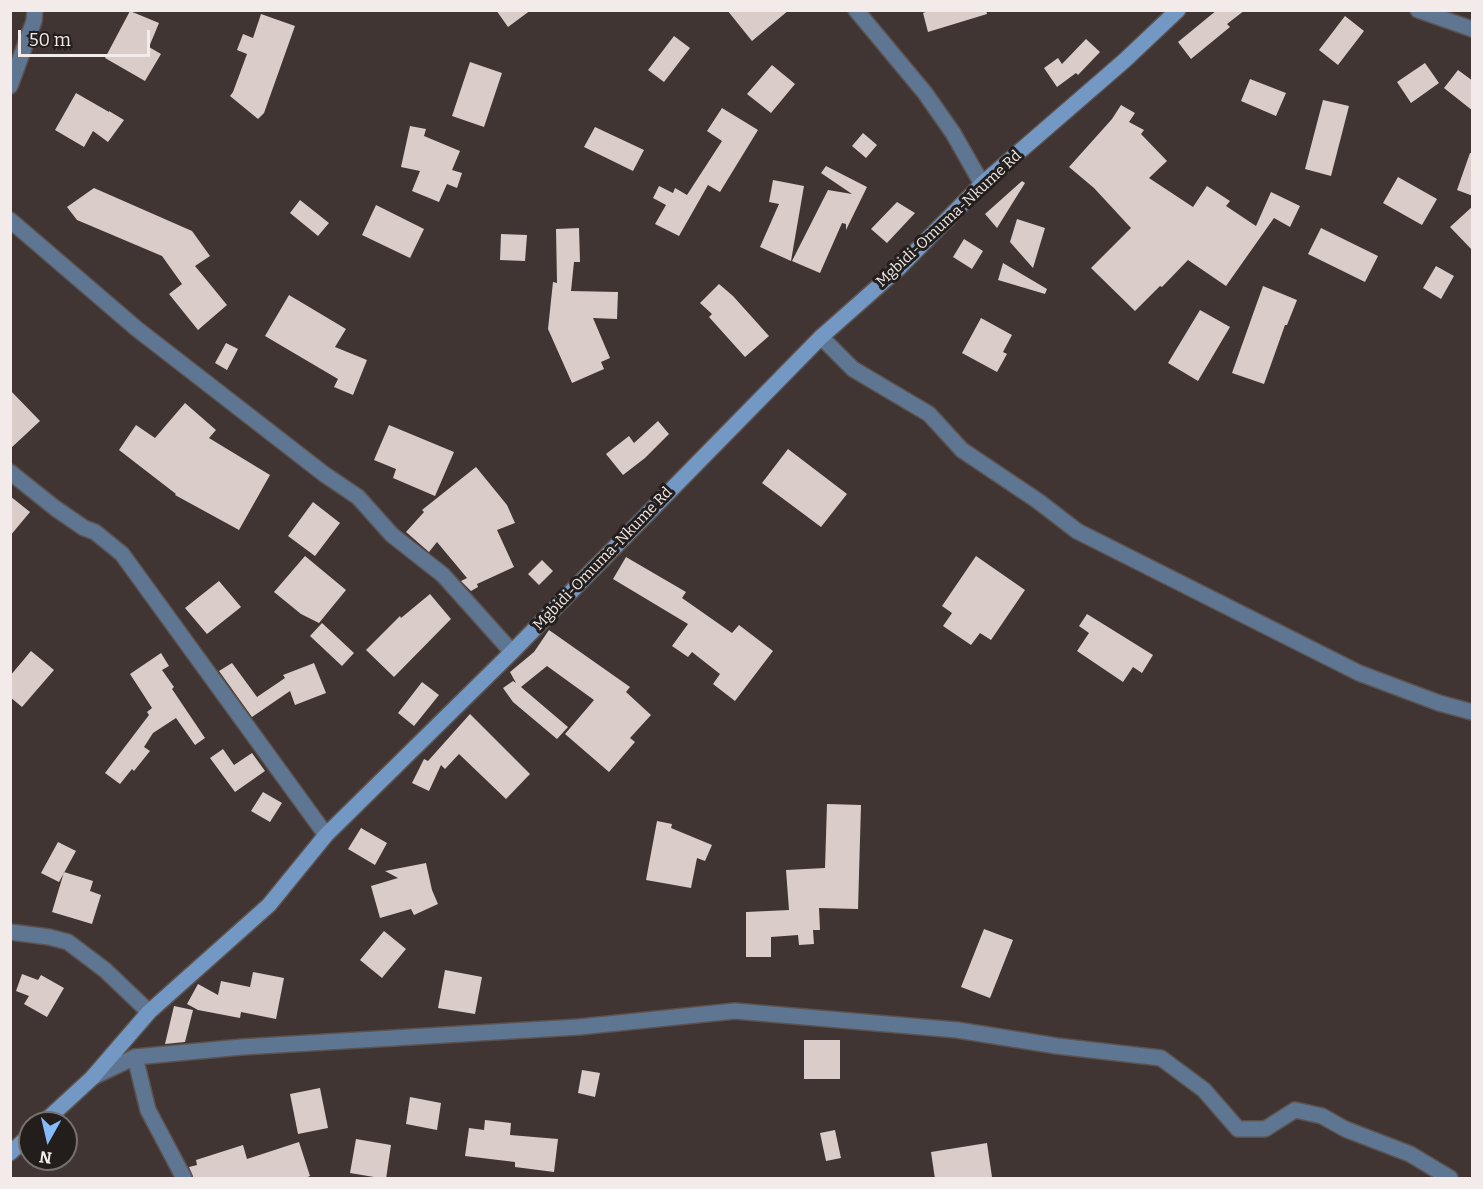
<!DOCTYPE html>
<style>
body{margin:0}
#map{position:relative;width:1483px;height:1189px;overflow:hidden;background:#403532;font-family:Bitter,serif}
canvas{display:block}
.frame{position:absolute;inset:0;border:12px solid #f2ebe9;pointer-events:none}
.north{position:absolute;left:18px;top:1111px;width:60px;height:60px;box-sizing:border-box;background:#231e1c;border:2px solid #76706e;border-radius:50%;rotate:188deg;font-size:16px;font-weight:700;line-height:24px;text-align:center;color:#f2ebe9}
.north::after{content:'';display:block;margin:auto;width:21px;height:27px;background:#86bbfb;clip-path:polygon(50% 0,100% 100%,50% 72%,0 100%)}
.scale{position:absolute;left:18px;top:30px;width:132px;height:27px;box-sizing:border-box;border:3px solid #f2ebe9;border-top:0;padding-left:8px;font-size:18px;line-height:21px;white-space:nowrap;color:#f2ebe9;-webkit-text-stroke:4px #231e1c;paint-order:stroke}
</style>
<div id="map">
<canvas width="1483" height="1189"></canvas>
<div class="frame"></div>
<div class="north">N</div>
<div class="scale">50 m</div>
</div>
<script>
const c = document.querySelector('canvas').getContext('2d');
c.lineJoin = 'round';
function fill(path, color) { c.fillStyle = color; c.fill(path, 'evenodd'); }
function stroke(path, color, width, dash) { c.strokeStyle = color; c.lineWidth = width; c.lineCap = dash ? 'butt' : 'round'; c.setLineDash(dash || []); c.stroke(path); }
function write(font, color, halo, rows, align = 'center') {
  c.font = font + ' Bitter,serif'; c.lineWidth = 6; c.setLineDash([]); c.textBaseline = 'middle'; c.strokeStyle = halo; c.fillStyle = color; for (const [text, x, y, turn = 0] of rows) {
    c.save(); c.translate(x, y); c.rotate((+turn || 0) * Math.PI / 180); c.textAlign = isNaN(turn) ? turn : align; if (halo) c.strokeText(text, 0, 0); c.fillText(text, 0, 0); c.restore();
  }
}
const building = new Path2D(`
 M 496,10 L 531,10 L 508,27 Z
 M 727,10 L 789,10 L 752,41 Z
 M 930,10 L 986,10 L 987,14 L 928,32 L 923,13 Z
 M 1217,10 L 1245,10 L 1227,24 L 1230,27 L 1191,59 L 1178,42 Z
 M 130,11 L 159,23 L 149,47 L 161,54 L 145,81 L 105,58 Z
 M 261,14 L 295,26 L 264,113 L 258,119 L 230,96 L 233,92 L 247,54 L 237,50 L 243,34 L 253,38 Z
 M 1345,16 L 1364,31 L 1338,65 L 1319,50 Z
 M 674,36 L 690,48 L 664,82 L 648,70 Z
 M 1086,39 L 1100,52 L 1078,75 L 1076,73 L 1057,87 L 1044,68 L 1058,58 L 1062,64 Z
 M 470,62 L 502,73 L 484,127 L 452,116 Z
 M 1425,63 L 1439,83 L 1411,103 L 1397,82 Z
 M 772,65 L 795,84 L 771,113 L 747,94 Z
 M 1458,70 L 1473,81 L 1473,111 L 1444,88 Z
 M 1250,79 L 1286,93 L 1276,116 L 1241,101 Z
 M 76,93 L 109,112 L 109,111 L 124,120 L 108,142 L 93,131 L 84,147 L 55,130 Z
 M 1323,100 L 1349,106 L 1331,176 L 1305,169 Z
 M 1121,105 L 1135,113 L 1129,122 L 1144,130 L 1141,134 L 1167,161 L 1149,178 L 1193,207 L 1207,186 L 1230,201 L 1226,206 L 1256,226 L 1271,192 L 1300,206 L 1290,227 L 1274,218 L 1226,286 L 1188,260 L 1162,287 L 1160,286 L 1135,311 L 1091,268 L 1131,228 L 1094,188 L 1069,167 L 1112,119 Z
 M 722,108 L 758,130 L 720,192 L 708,185 L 679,236 L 655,224 L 666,205 L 653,198 L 659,186 L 673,193 L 675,188 L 687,195 L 722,141 L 707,131 Z
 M 410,126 L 426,129 L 424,136 L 460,151 L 452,170 L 462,173 L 457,188 L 447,184 L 439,202 L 412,191 L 420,171 L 401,167 Z
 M 595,127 L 644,150 L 633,171 L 584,147 Z
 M 863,133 L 877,145 L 866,158 L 852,146 Z
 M 1470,153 L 1473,153 L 1473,196 L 1457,190 Z
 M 826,166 L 867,187 L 846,230 L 846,224 L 842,223 L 820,273 L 792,261 L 828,190 L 852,194 L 821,173 Z
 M 1398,177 L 1437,199 L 1422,225 L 1383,203 Z
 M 773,180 L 804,186 L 791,261 L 760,247 L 779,204 L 769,202 Z
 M 1022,181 L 1025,183 L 997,228 L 985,214 Z
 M 94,188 L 192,231 L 210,256 L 195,266 L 227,305 L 198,330 L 169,294 L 182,284 L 162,256 L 77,220 L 67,207 Z
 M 300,200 L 329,223 L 318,236 L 290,213 Z
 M 897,202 L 915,213 L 887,243 L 871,229 Z
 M 376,205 L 424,229 L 410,258 L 362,235 Z
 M 1473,206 L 1473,251 L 1450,227 Z
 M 1017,219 L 1045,228 L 1033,268 L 1010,242 Z
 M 579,228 L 580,262 L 574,262 L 571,291 L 618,292 L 617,319 L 593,318 L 610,358 L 601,362 L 604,369 L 572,383 L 548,329 L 553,282 L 557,283 L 556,229 Z
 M 1321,228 L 1378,256 L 1365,282 L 1308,254 Z
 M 501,234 L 527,235 L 525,261 L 500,260 Z
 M 964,239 L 983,251 L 972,269 L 953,257 Z
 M 1003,263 L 1047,289 L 1045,294 L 998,280 Z
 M 1436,266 L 1454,276 L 1441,299 L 1423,288 Z
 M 719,284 L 733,296 L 769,336 L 745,357 L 709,317 L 712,314 L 700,303 Z
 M 1263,286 L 1297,300 L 1287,325 L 1285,325 L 1264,384 L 1232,373 Z
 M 289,295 L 346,329 L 335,347 L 367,360 L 353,395 L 334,387 L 338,379 L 265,336 Z
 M 1200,310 L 1230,327 L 1198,381 L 1168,363 Z
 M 981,318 L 1012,335 L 1003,352 L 1007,354 L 997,372 L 962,353 Z
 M 226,343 L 238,349 L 227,370 L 215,363 Z
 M 10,390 L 40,421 L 10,449 Z
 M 185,403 L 216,430 L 209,438 L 270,475 L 239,530 L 175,495 L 176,494 L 119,450 L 136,425 L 155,438 Z
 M 658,421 L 669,434 L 645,458 L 623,475 L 606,454 L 629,436 L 634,443 Z
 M 389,425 L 454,452 L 435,496 L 393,478 L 396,469 L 374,460 Z
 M 788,449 L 847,494 L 821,527 L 762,483 Z
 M 476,467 L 507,505 L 515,523 L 497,530 L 514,567 L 477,584 L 478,587 L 471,591 L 461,581 L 467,578 L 437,542 L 429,552 L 406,532 L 424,512 L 422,510 Z
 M 10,496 L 30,512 L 10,536 Z
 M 313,502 L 340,523 L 315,556 L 288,536 Z
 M 305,556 L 346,590 L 319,623 L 301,614 L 274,592 Z
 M 976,556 L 1025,590 L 991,640 L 980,633 L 971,645 L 943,626 L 952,613 L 942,606 Z
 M 626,557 L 686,592 L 682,598 L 732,633 L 739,625 L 773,651 L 735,701 L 713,684 L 720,674 L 692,652 L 688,657 L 672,646 L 688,624 L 613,579 Z
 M 542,560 L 553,571 L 539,585 L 528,574 Z
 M 219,581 L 241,607 L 207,634 L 185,608 Z
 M 430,594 L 451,619 L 394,677 L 366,650 L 400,616 L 401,618 Z
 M 1087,614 L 1153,655 L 1142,673 L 1133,667 L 1123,682 L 1077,651 L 1089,633 L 1079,626 Z
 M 322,623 L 354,653 L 342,666 L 310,636 Z
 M 549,630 L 630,687 L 626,692 L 651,715 L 630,738 L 635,742 L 609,772 L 565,734 L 594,700 L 547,666 L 521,687 L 568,727 L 557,739 L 513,702 L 503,688 L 513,681 L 516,683 L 510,672 L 534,652 Z
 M 31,651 L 54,670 L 22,707 L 10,697 L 10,676 Z
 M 161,653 L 169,666 L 162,670 L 174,687 L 172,689 L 205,738 L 195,745 L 176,718 L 153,733 L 144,747 L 150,751 L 134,771 L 132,769 L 120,784 L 105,773 L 149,715 L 147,712 L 152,708 L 130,674 Z
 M 232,663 L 257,697 L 285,678 L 283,675 L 314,663 L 326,693 L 295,705 L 290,691 L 252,717 L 219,671 Z
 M 422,682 L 439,695 L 414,726 L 398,713 Z
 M 470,714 L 530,774 L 506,799 L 459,754 L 445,769 L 441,765 L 429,791 L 412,783 L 424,759 L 428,761 Z
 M 223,749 L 234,765 L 252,753 L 265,771 L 235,792 L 210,758 Z
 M 263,792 L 282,803 L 270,822 L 251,811 Z
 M 827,804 L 861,805 L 858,909 L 819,908 L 820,930 L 813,930 L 814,944 L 799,945 L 798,935 L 771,937 L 771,957 L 746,957 L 746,912 L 789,910 L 786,870 L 825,868 Z
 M 657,821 L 672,824 L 671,828 L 712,845 L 705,861 L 697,858 L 691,888 L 646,880 Z
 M 361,828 L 387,843 L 375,865 L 348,849 Z
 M 58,842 L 76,851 L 59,882 L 41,873 Z
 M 426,863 L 432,890 L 438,904 L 414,915 L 411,909 L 380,918 L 371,886 L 398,878 L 385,871 Z
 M 64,872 L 93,881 L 90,891 L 101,895 L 92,924 L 52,912 Z
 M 984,929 L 1013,940 L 990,998 L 961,987 Z
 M 384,931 L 406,949 L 382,978 L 360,960 Z
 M 445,970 L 482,977 L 475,1014 L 438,1008 Z
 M 253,972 L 284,978 L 276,1019 L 241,1012 L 240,1018 L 198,1010 L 187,1004 L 198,984 L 218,995 L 221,981 L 250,987 Z
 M 22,974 L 38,980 L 41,975 L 64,988 L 47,1017 L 24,1004 L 29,996 L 16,991 Z
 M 174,1006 L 193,1010 L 185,1042 L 165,1044 Z
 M 804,1040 L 840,1040 L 840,1079 L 804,1079 Z
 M 582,1070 L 600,1073 L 595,1097 L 578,1093 Z
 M 320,1088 L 328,1128 L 298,1134 L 290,1094 Z
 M 410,1097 L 441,1103 L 437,1130 L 406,1124 Z
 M 485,1120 L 511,1123 L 510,1135 L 558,1139 L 554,1172 L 515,1167 L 515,1162 L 465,1156 L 469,1128 L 484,1130 Z
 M 835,1130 L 841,1158 L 826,1161 L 820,1133 Z
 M 356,1139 L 391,1145 L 386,1179 L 350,1173 Z
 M 299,1142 L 310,1176 L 303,1179 L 194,1179 L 189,1167 L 197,1165 L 196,1160 L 243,1145 L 247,1159 Z
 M 987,1143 L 992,1177 L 935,1179 L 931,1152 Z`);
const street = new Path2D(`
 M 856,10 L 925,93 L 953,133 L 982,184
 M 1418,10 L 1472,29
 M 10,86 L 34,21 L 35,10
 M 10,220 L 137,329 L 324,474 L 358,497 L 392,535 L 443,575 L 512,652
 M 821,337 L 853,369 L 929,414 L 962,450 L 1038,501 L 1077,531 L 1359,673 L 1439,703 L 1472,712
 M 10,472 L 55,508 L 84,528 L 95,532 L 122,554 L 326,835
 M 10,932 L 49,937 L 68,942 L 105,970 L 149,1012
 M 135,1057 L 148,1110 L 184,1178
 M 93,1077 L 135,1057 L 242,1047 L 579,1027 L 735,1011 L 957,1030 L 1057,1046 L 1161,1058 L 1204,1090 L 1238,1129 L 1265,1129 L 1295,1110 L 1322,1116 L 1345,1129 L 1410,1154 L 1450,1178`);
const secondary = new Path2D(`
 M 43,1123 L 92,1078 L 149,1012 L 269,905 L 326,835 L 512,652 L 821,337 L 899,268 L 982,184 L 1124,61 L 1178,10
 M 10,1153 L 30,1135`);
const streetNames = [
 ["Mgbidi-Omuma-Nkume Rd",949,219,-43],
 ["Mgbidi-Omuma-Nkume Rd",603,559,-46]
];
fill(building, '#daccc8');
stroke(street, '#5c524f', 18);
stroke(secondary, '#5c524f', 18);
stroke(street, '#5f7692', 15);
stroke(secondary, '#7498c4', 15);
write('15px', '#f2ebe9', '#231e1c', streetNames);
</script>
